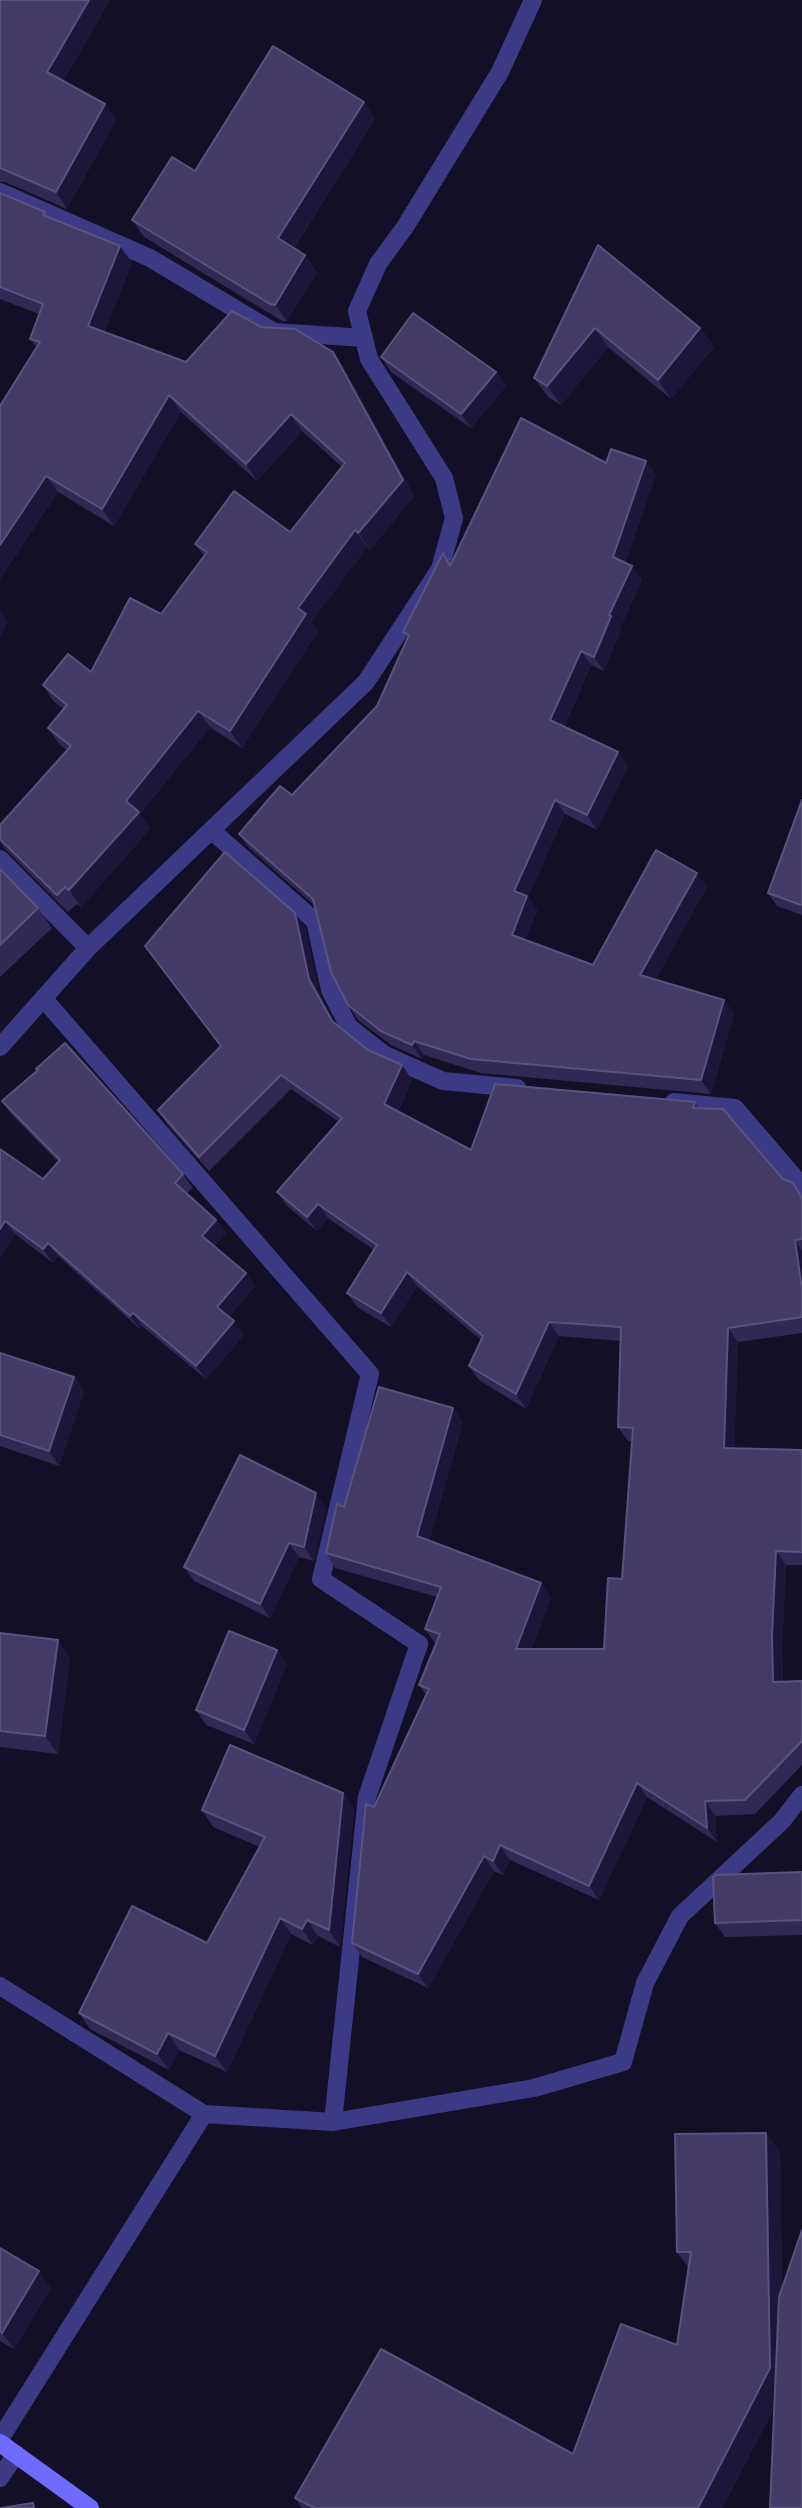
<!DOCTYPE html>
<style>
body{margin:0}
canvas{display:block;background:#130f26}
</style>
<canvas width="802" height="2508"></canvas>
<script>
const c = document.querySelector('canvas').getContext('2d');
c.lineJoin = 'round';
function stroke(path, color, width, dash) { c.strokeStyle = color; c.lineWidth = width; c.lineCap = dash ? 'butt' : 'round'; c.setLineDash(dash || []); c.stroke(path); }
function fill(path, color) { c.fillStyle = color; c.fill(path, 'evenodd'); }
const minor = new Path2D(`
 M 0,192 L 150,258 L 274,332 L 364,338
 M 212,831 L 315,921 L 330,990 L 349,1027 L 385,1055 L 443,1081 L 517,1088
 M 0,859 L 88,948
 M 43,998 L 370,1374 L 321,1579 L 419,1644 L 367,1797 L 333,2122
 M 0,1047 L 88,948 L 366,682 L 440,569 L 454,518 L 444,478 L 369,359 L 357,311 L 378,264 L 405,227 L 500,72 L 533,0
 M 674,1102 L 735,1108 L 802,1186
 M 0,1986 L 204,2114 L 0,2439
 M 204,2114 L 333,2122 L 534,2088 L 623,2062 L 645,1983 L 680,1916 L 782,1821 L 802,1795
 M 0,2478 L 16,2454`);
const secondary = new Path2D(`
 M 0,2443 L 90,2508`);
const wall = new Path2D(`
 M 0,0 L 110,0 L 63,81 L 105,104 L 116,120 L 67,209 L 5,182 L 0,182 Z
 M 375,119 L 294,248 L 305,255 L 317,272 L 287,321 L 282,321 L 144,237 L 132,220 L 195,171 Z
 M 0,193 L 48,217 L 132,263 L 104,332 L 186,362 L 261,327 L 344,368 L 414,496 L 370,550 L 367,547 L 311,622 L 318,631 L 242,748 L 210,727 L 140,814 L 150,829 L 81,907 L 77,904 L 68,912 L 5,849 L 0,842 L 0,825 L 67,750 L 60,745 L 48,728 L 64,709 L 54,702 L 43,685 L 91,672 L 161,614 L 204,556 L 195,544 L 290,532 L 342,467 L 302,431 L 257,481 L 181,412 L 114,526 L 58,492 L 0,579 L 37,348 L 30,339 L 39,314 L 0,299 Z
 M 598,245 L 700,328 L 714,347 L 671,399 L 608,347 L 561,405 L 548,397 L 534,378 Z
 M 381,357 L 496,372 L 506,386 L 471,428 L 391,372 Z
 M 606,463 L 656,475 L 625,563 L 632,566 L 642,580 L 620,628 L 621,630 L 604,671 L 591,665 L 564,727 L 618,752 L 628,766 L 597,830 L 565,814 L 528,897 L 537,910 L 525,940 L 593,965 L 707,887 L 655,980 L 724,1000 L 734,1014 L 711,1094 L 481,1073 L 424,1055 L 422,1059 L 391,1045 L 358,1020 L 348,1005 L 315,906 L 249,848 L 239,834 L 292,795 L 377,706 L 408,638 L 403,632 L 443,553 L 451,565 Z
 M 802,800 L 802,915 L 777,906 L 768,893 Z
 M 0,869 L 38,908 L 52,928 L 0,977 Z
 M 305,927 L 319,993 L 336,1025 L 368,1050 L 402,1065 L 412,1080 L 398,1111 L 471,1150 L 695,1102 L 699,1108 L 783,1179 L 793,1183 L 802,1196 L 802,1333 L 738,1342 L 734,1449 L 802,1450 L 802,1565 L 786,1565 L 782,1649 L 783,1682 L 802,1681 L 802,1765 L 755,1814 L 715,1816 L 717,1842 L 647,1797 L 599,1900 L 510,1860 L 503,1875 L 494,1871 L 428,1988 L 362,1957 L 352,1943 L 374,1807 L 426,1695 L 419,1685 L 436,1643 L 435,1643 L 425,1629 L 437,1597 L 335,1568 L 326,1553 L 344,1507 L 463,1422 L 429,1541 L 551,1597 L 531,1649 L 604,1649 L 622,1579 L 632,1441 L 628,1441 L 618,1427 L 621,1341 L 559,1336 L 526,1409 L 479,1380 L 469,1366 L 481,1340 L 417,1286 L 391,1327 L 357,1307 L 347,1293 L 374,1250 L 328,1218 L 317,1231 L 287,1206 L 277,1192 L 339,1122 L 291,1089 L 209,1171 L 167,1124 L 158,1110 L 220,1046 L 145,946 Z
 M 2,1101 L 183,1174 L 193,1188 L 187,1193 L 216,1220 L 226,1233 L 214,1246 L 246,1273 L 255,1286 L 229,1317 L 244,1335 L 206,1379 L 142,1326 L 140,1329 L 58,1256 L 53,1263 L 15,1234 L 0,1258 L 0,1149 L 43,1179 L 58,1162 L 11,1114 Z
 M 0,1353 L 74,1377 L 84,1391 L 59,1466 L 0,1446 Z
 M 326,1508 L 314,1561 L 299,1557 L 270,1618 L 194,1581 L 184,1567 Z
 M 0,1633 L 70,1658 L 58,1754 L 0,1747 Z
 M 277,1650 L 287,1664 L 254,1744 L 206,1725 L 196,1710 Z
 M 343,1793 L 354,1809 L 340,1947 L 318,1936 L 313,1945 L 291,1934 L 227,2072 L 179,2050 L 169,2070 L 90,2029 L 79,2013 L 207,1943 L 260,1847 L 213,1827 L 202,1810 Z
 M 802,1872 L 802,1935 L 725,1937 L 715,1923 Z
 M 780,2152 L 782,2286 L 774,2408 L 722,2508 L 302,2508 L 295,2498 L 573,2454 L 677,2345 L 689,2268 L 677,2252 Z
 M 0,2248 L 51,2288 L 14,2349 L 0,2341 Z`);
const shadedWall = new Path2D(`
 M 89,0 L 110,0 L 58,89 L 47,72 Z
 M 364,102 L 375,119 L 289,255 L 278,238 Z
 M 105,104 L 116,120 L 67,209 L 56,192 Z
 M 120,246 L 132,263 L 100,342 L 88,326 Z
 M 305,255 L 317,272 L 287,321 L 275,305 Z
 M 595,328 L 608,347 L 561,405 L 547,386 Z
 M 700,328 L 714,347 L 671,399 L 658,380 Z
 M 333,352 L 344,368 L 414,496 L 370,550 L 358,533 Z
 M 496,372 L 506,386 L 471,428 L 461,414 Z
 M 169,395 L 181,412 L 114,526 L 102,509 Z
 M 291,414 L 302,431 L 257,481 L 246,464 Z
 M 646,461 L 656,475 L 623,571 L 613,557 Z
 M 46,476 L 58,492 L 0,579 L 0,545 Z
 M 355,530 L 367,547 L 311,622 L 318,631 L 242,748 L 230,731 L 298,608 Z
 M 632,566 L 642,580 L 620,628 L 621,630 L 604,671 L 594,657 L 609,615 Z
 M 0,611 L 8,622 L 0,637 Z
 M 581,651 L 591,665 L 560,735 L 550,720 Z
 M 198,711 L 210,727 L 140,814 L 150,829 L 81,907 L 69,890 L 126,801 Z
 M 618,752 L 628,766 L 597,830 L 587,815 Z
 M 555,800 L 565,814 L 528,897 L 537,910 L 522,949 L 512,935 L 514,891 Z
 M 697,873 L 707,887 L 650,990 L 640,975 Z
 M 295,913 L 305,927 L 319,993 L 342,1036 L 332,1021 L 309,979 Z
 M 724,1000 L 734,1014 L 711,1094 L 701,1080 Z
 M 414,1041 L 424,1055 L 422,1059 L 412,1045 Z
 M 402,1065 L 412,1080 L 394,1118 L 384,1104 Z
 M 318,1204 L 328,1218 L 317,1231 L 307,1217 Z
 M 216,1220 L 226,1233 L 211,1250 L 202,1236 Z
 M 5,1221 L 15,1234 L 0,1258 L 0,1229 Z
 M 795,1240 L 802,1251 L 802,1289 Z
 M 48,1243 L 58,1256 L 53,1263 L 43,1249 Z
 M 407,1272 L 417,1286 L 391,1327 L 381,1313 Z
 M 246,1273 L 255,1286 L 226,1321 L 217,1307 Z
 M 133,1313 L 142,1326 L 140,1329 L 130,1316 Z
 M 234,1321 L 244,1335 L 206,1379 L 196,1366 Z
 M 549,1322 L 559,1336 L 526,1409 L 516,1394 Z
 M 728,1328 L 738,1342 L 734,1463 L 724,1448 Z
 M 74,1377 L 84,1391 L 59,1466 L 49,1451 Z
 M 453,1408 L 463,1422 L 426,1551 L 417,1536 Z
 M 316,1493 L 326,1508 L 314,1561 L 304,1547 Z
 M 289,1543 L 299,1557 L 270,1618 L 260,1604 Z
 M 776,1551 L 786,1565 L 782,1649 L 783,1696 L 773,1682 L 772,1635 Z
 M 541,1583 L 551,1597 L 525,1664 L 516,1649 Z
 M 58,1640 L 70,1658 L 58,1754 L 45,1736 Z
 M 277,1650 L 287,1664 L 254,1744 L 244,1730 Z
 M 637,1783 L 647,1797 L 599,1900 L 589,1886 Z
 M 343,1793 L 354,1809 L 340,1947 L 329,1930 Z
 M 705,1801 L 715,1816 L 717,1842 L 707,1828 Z
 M 500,1845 L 510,1860 L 503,1875 L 493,1861 Z
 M 484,1856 L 494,1871 L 428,1988 L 418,1974 Z
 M 280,1918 L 291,1934 L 227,2072 L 215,2056 Z
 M 307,1920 L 318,1936 L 313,1945 L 302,1929 Z
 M 168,2033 L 179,2050 L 169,2070 L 157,2054 Z
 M 766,2133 L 780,2152 L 784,2388 L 722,2508 L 698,2508 Z
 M 39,2271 L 51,2288 L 14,2349 L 2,2333 Z`);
const building = new Path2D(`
 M 0,0 L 89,0 L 47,72 L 105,104 L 56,192 L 0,168 Z
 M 273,46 L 364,102 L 278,238 L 305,255 L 275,305 L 270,304 L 132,220 L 172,157 L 195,171 Z
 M 0,193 L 45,212 L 43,215 L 120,246 L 88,326 L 186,362 L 232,311 L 261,327 L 295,329 L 333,352 L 403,480 L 358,533 L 355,530 L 298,608 L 306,614 L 230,731 L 198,711 L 126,801 L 139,812 L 69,890 L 65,887 L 57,895 L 0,839 L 0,825 L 71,746 L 48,728 L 67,705 L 43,685 L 68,654 L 91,672 L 130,598 L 161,614 L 207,552 L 195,544 L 234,491 L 290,532 L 345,463 L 291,414 L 246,464 L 169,395 L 102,509 L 46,476 L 0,545 L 0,406 L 40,342 L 30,339 L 43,304 L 0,287 Z
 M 598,245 L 700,328 L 658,380 L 595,328 L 547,386 L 534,378 Z
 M 413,313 L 496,372 L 461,414 L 381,357 Z
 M 521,418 L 606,463 L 611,449 L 646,461 L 613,557 L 632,566 L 609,615 L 611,616 L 594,657 L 581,651 L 550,720 L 618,752 L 587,815 L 555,800 L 514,891 L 527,896 L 512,935 L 593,965 L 656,850 L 697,873 L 640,975 L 724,1000 L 701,1080 L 471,1059 L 414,1041 L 412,1045 L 381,1031 L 348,1005 L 331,972 L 313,899 L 239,834 L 280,786 L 292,795 L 377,706 L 409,635 L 403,632 L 443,553 L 450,566 Z
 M 802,800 L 802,902 L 801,905 L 768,893 Z
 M 225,852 L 295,913 L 309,979 L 332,1021 L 368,1050 L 402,1065 L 384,1104 L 471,1150 L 495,1084 L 695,1102 L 693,1108 L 723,1109 L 783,1179 L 793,1183 L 802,1198 L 802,1239 L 795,1240 L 802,1289 L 802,1317 L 728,1328 L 724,1448 L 802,1450 L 802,1552 L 776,1551 L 772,1635 L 773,1682 L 802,1681 L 802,1741 L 745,1800 L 705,1801 L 707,1828 L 637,1783 L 589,1886 L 500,1845 L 493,1861 L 484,1856 L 418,1974 L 352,1943 L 366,1804 L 374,1807 L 429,1689 L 419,1685 L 440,1634 L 425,1629 L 441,1587 L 326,1553 L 337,1504 L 344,1507 L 379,1387 L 453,1408 L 417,1536 L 541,1583 L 516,1649 L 604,1649 L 608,1578 L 622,1579 L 633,1428 L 618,1427 L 621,1327 L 549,1322 L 516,1394 L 469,1366 L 483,1336 L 407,1272 L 381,1313 L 347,1293 L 377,1245 L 318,1204 L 307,1217 L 277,1192 L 342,1118 L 281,1075 L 199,1157 L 158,1110 L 221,1046 L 145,946 Z
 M 0,869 L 38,908 L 0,945 Z
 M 65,1043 L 183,1174 L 175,1183 L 216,1220 L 202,1236 L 246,1273 L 217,1307 L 234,1321 L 196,1366 L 133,1313 L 130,1316 L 48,1243 L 43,1249 L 5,1221 L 0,1229 L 0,1149 L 43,1179 L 60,1160 L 2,1101 L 38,1070 L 36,1069 Z
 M 0,1353 L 74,1377 L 49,1451 L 0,1435 Z
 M 240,1455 L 316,1493 L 304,1547 L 289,1543 L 260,1604 L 184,1567 Z
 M 229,1631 L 277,1650 L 244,1730 L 196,1710 Z
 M 0,1633 L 58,1640 L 45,1736 L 0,1731 Z
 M 230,1745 L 343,1793 L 329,1930 L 307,1920 L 302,1929 L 280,1918 L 215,2056 L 168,2033 L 157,2054 L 79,2013 L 132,1906 L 207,1943 L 265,1837 L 202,1810 Z
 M 802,1872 L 802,1920 L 715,1923 L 713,1877 L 716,1875 Z
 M 766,2133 L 770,2368 L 698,2508 L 315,2508 L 295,2498 L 381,2349 L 573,2454 L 621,2324 L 677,2345 L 691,2252 L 677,2252 L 675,2134 Z
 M 802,2230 L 802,2508 L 770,2508 L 779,2297 Z
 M 0,2248 L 39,2271 L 2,2333 L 0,2331 Z
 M 33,2503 L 34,2508 L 1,2508 Z`);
stroke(minor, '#3d3a85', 18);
stroke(secondary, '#6f6bff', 18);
fill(wall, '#312854');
fill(shadedWall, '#1d163a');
fill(building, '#433a66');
stroke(building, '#5a527e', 2);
</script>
